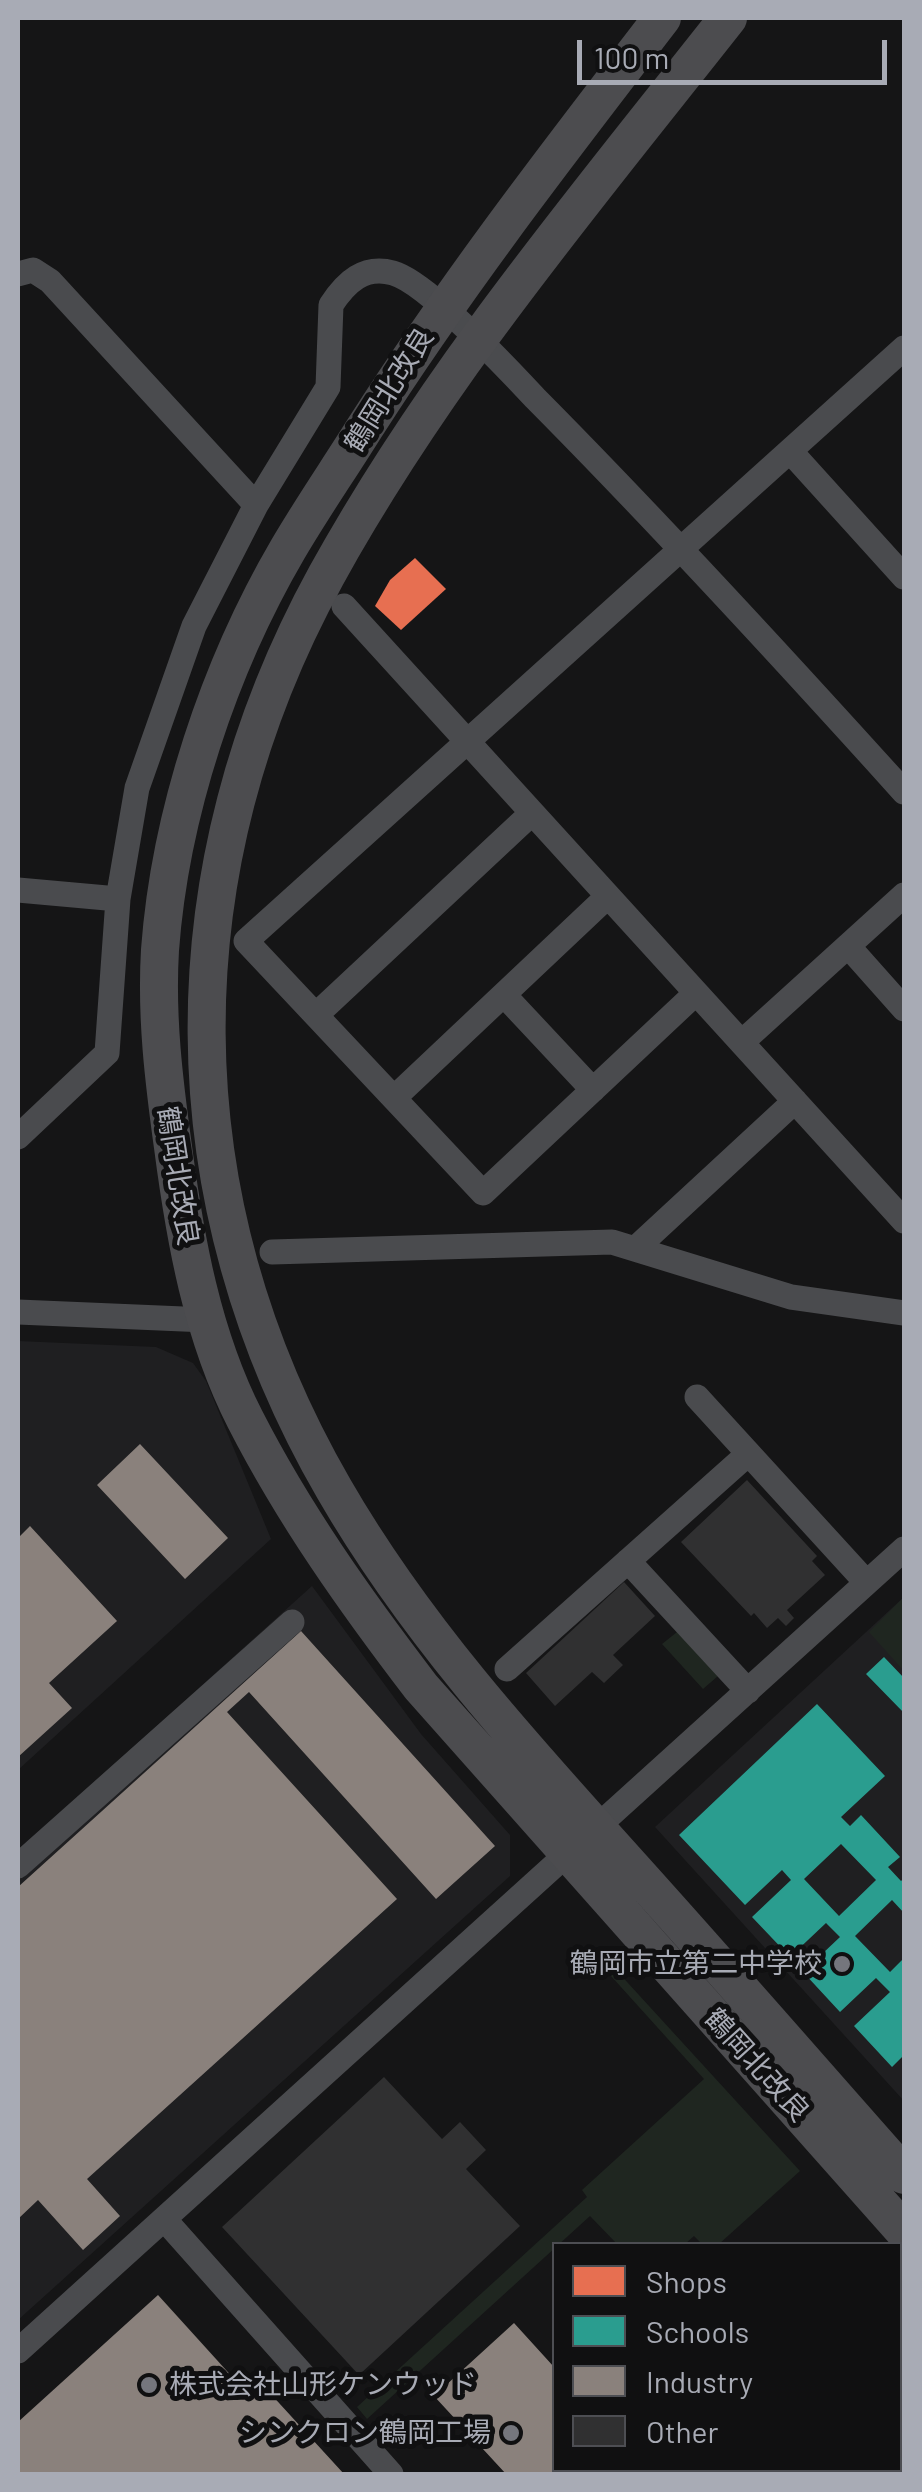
<!DOCTYPE html>
<meta charset="utf-8">
<style>
body{margin:0}
#map{position:relative;width:922px;height:2492px;overflow:hidden;background:#151516;font-family:Barlow,sans-serif}
canvas{display:block}
.frame{position:absolute;inset:0;border:20px solid #a8abb5;pointer-events:none}
.legend{position:absolute;left:552px;top:2242px;width:350px;height:230px;box-sizing:border-box;background:#101011;border:2px solid #4d4e53;margin:0;padding:12px 18px;list-style:none;font-size:30px;color:#a8abb5}
.legend li{display:flex;align-items:center;gap:20px;height:50px}
.legend b{width:50px;border:2px solid #4d4e53}
.scale{position:absolute;left:577px;top:40px;width:310px;height:45px;box-sizing:border-box;border:5px solid #a8abb5;border-top:0;padding-left:12px;font-size:30px;line-height:35px;white-space:nowrap;color:#a8abb5;-webkit-text-stroke:8px #101011;paint-order:stroke}
</style>
<div id="map">
<canvas width="922" height="2492"></canvas>
<div class="frame"></div>
<ul class="legend">
<li><b style="height:28px;background:#e76f51"></b>Shops</li>
<li><b style="height:28px;background:#2a9d8f"></b>Schools</li>
<li><b style="height:28px;background:#8a817c"></b>Industry</li>
<li><b style="height:28px;background:#303031"></b>Other</li>
</ul>
<div class="scale">100 m</div>
</div>
<script>
const c = document.querySelector('canvas').getContext('2d');
c.lineJoin = 'round';
function fill(path, color) { c.fillStyle = color; c.fill(path, 'evenodd'); }
function stroke(path, color, width, dash) { c.strokeStyle = color; c.lineWidth = width; c.lineCap = dash ? 'butt' : 'round'; c.setLineDash(dash || []); c.stroke(path); }
function write(font, color, halo, rows, align = 'center') {
  c.font = font + ' Barlow,"Noto Sans JP",sans-serif'; c.lineWidth = 10; c.setLineDash([]); c.textBaseline = 'middle'; c.strokeStyle = halo; c.fillStyle = color; for (const [text, x, y, turn = 0] of rows) {
    c.save(); c.translate(x, y); c.rotate((+turn || 0) * Math.PI / 180); c.textAlign = isNaN(turn) ? turn : align; if (halo) c.strokeText(text, 0, 0); c.fillText(text, 0, 0); c.restore();
  }
}
const built = new Path2D(`
 M 18,1341 L 156,1347 L 193,1363 L 206,1381 L 271,1539 L 18,1770 Z
 M 312,1586 L 421,1734 L 510,1835 L 510,1876 L 18,2320 L 18,1851 Z
 M 904,1597 L 904,2101 L 655,1827 Z`);
const green = new Path2D(`
 M 904,1597 L 904,1671 L 869,1632 Z
 M 677,1632 L 718,1676 L 703,1689 L 662,1644 Z
 M 617,1971 L 800,2171 L 719,2244 L 702,2244 L 694,2236 L 685,2244 L 617,2244 L 590,2216 L 367,2419 L 357,2407 L 587,2197 L 582,2190 L 704,2079 L 611,1976 Z`);
const shops = new Path2D(`
 M 415,558 L 446,589 L 401,630 L 375,606 L 390,580 Z`);
const schools = new Path2D(`
 M 884,1657 L 904,1678 L 904,1713 L 866,1674 Z
 M 817,1704 L 885,1776 L 841,1817 L 850,1826 L 861,1815 L 900,1857 L 888,1867 L 901,1881 L 904,1878 L 904,1913 L 892,1900 L 855,1936 L 890,1972 L 904,1958 L 904,2055 L 892,2067 L 854,2026 L 890,1992 L 876,1978 L 840,2012 L 803,1972 L 840,1937 L 826,1923 L 790,1957 L 752,1917 L 791,1880 L 782,1870 L 745,1905 L 679,1835 ZM 841,1844 L 876,1880 L 839,1916 L 804,1879 Z`);
const industry = new Path2D(`
 M 140,1444 L 228,1538 L 185,1579 L 97,1485 Z
 M 30,1526 L 117,1621 L 49,1683 L 72,1708 L 18,1757 L 18,1538 Z
 M 301,1631 L 495,1846 L 436,1899 L 249,1692 L 227,1712 L 397,1899 L 87,2179 L 120,2216 L 83,2250 L 38,2200 L 18,2219 L 18,1887 Z
 M 158,2295 L 245,2391 L 258,2380 L 344,2474 L 18,2474 L 18,2422 Z
 M 514,2323 L 554,2367 L 554,2470 L 807,2470 L 812,2474 L 506,2474 L 434,2396 Z`);
const building = new Path2D(`
 M 747,1480 L 817,1556 L 812,1561 L 825,1575 L 787,1610 L 794,1618 L 786,1626 L 778,1618 L 767,1628 L 754,1613 L 751,1616 L 681,1542 Z
 M 624,1582 L 655,1616 L 613,1655 L 623,1665 L 604,1683 L 592,1672 L 555,1706 L 526,1673 Z
 M 384,2077 L 442,2139 L 460,2122 L 486,2150 L 466,2169 L 520,2226 L 359,2375 L 222,2227 Z`);
const minor = new Path2D(`
 M 18,274 L 33,270 L 50,281 L 256,505
 M 790,451 L 904,577
 M 344,606 L 904,1221
 M 18,890 L 118,899
 M 848,946 L 904,1009
 M 696,993 L 483,1193 L 246,941 L 904,348
 M 504,995 L 593,1090
 M 316,1015 L 532,813
 M 742,1042 L 904,895
 M 394,1098 L 608,896
 M 18,1137 L 107,1053 L 118,899 L 137,788 L 194,626 L 256,505 L 328,387 L 331,305 C 346,282 364,265 393,273 C 426,282 509,370 535,398 C 662,526 783,658 904,792
 M 635,1249 L 795,1101
 M 272,1252 L 612,1242 L 791,1297 L 904,1313
 M 18,1312 L 207,1320
 M 697,1397 L 866,1582
 M 628,1561 L 748,1691
 M 507,1669 L 748,1454
 M 18,1866 L 292,1622
 M 165,2220 L 391,2474
 M 18,2351 L 904,1549`);
const highway = new Path2D(`
 M 662,18 C 559,152 455,286 364,429 C 339,469 312,508 288,549 C 219,667 170,814 160,950 C 156,1017 164,1082 173,1147 C 185,1239 202,1335 245,1419 C 294,1515 356,1602 421,1687 L 904,2231
 M 728,18 C 587,197 436,376 326,576 C 165,870 166,1199 334,1489 C 413,1626 520,1744 625,1860 C 719,1964 811,2070 904,2175`);
const markers = [
 [842,1964,10,"#75767d"],
 [149,2385,10,"#75767d"],
 [511,2433,10,"#75767d"]
];
const streetNames = [
 ["鶴岡北改良",389,390,-58],
 ["鶴岡北改良",178,1176,81],
 ["鶴岡北改良",757,2065,48]
];
const poiNames = [
 ["鶴岡市立第二中学校",822,1964],
 ["株式会社山形ケンウッド",169,2385,"left"],
 ["シンクロン鶴岡工場",491,2433]
];
fill(built, '#1f1f21');
fill(green, '#1f2620');
fill(shops, '#e76f51');
fill(schools, '#2a9d8f');
fill(industry, '#8a817c');
fill(building, '#303031');
stroke(minor, '#4a4b4e', 25);
stroke(highway, '#4c4c4f', 38);
for (const [x, y, r, color] of markers) { const dot = new Path2D(); dot.arc(x, y, r, 0, 2 * Math.PI); c.fillStyle = color; c.fill(dot); stroke(dot, '#101011', 4); }
write('28px', '#a8abb5', '#101011', streetNames);
write('28px', '#a8abb5', '#101011', poiNames, 'right');
</script>
